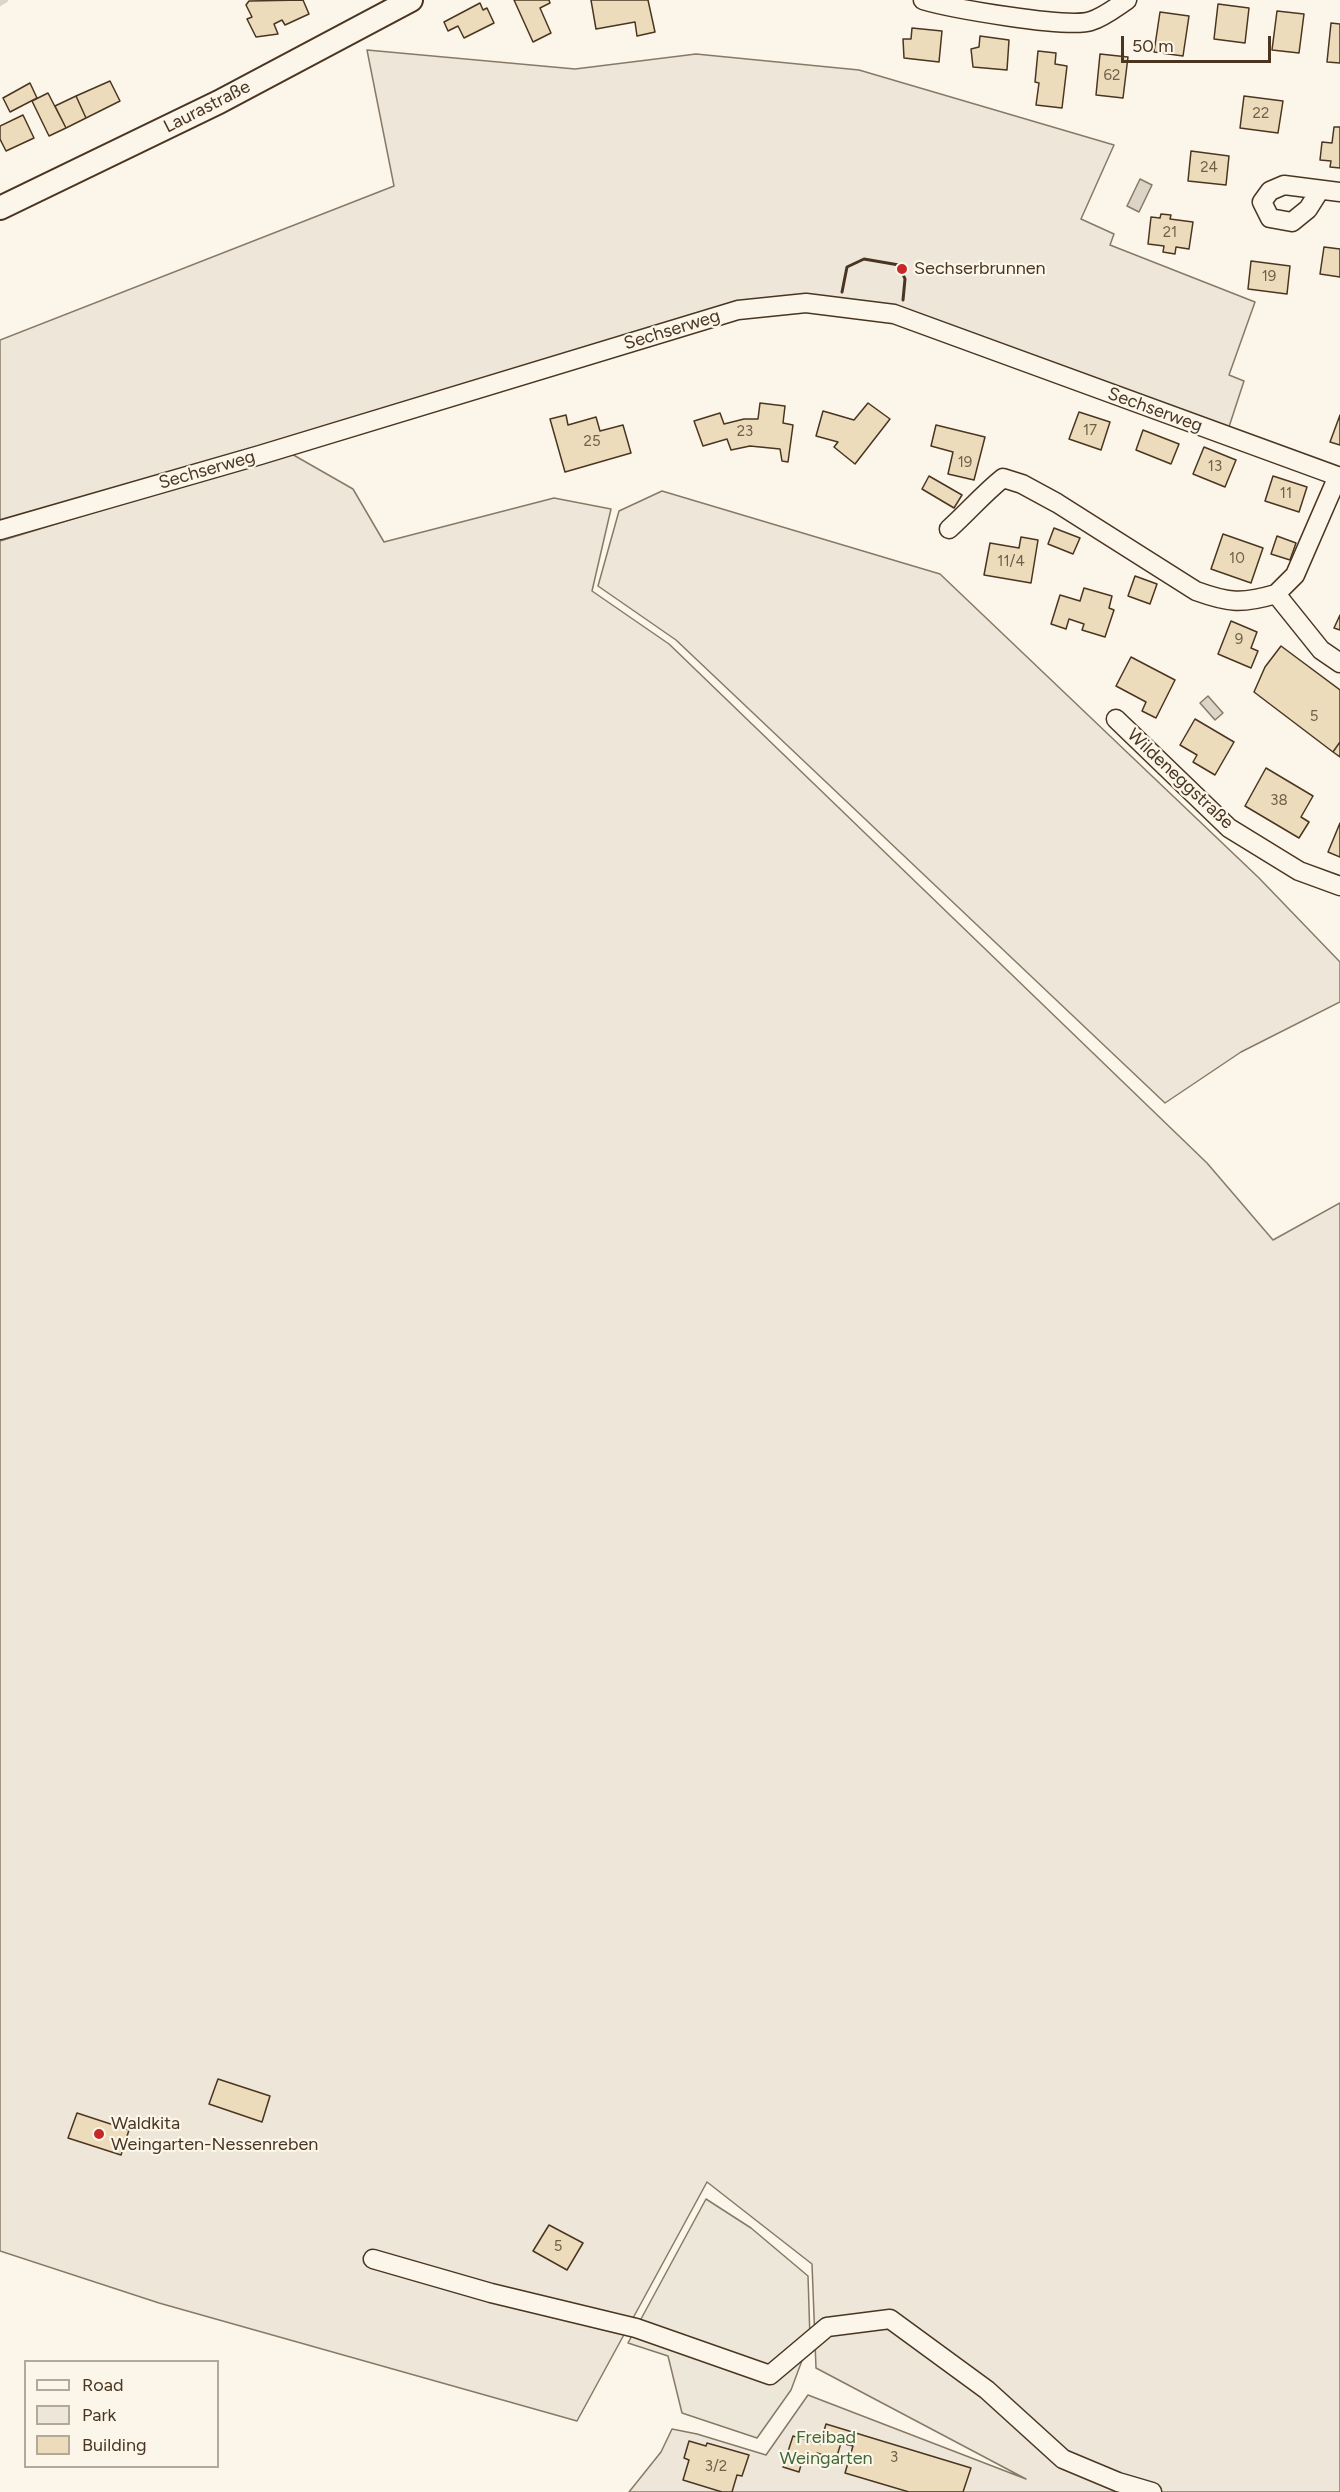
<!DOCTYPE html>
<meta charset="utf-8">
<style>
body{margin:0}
#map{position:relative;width:1340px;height:2492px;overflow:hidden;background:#fbf6e9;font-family:Figtree,sans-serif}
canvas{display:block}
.legend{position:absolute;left:24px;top:2360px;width:195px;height:108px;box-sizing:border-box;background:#fbf6e9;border:2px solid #b4a999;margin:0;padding:8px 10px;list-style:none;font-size:18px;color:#4a3520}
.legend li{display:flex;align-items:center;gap:12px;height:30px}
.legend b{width:30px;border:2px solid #b4a999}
.scale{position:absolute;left:1121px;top:36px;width:150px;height:27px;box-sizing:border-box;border:3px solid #4a3520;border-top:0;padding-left:8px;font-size:18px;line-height:21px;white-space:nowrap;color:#4a3520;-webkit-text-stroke:4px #fbf6e9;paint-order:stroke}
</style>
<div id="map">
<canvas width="1340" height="2492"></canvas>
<ul class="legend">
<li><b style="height:8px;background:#fbf6e9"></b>Road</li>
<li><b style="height:16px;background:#ede6d9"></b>Park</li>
<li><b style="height:16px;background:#ecdcbc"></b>Building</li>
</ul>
<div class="scale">50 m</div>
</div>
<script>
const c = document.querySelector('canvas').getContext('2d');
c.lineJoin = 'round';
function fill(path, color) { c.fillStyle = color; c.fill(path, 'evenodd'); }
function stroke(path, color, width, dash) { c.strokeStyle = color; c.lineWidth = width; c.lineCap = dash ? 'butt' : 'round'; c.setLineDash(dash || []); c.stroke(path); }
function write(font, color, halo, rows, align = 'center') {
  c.font = font + ' Figtree,sans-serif'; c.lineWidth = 4.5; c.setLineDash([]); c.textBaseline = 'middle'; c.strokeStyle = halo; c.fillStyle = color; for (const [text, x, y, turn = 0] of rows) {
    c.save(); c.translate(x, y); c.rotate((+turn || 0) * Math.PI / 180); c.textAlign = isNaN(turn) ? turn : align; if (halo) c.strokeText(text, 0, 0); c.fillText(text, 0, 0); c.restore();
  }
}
const green = new Path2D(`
 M 367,50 L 575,69 L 696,54 L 859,70 L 1114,145 L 1081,219 L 1114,234 L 1110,245 L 1255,302 L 1229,375 L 1244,381 L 1226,436 L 894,314 L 738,310 L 0,530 L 0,340 L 394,186 Z
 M 290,453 L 353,489 L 384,542 L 554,498 L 611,509 L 592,591 L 669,644 L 1207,1163 L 1273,1240 L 1340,1203 L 1340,2492 L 629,2492 L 661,2452 L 672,2429 L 697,2434 L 766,2455 L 808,2395 L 1026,2479 L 816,2368 L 812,2264 L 707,2182 L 577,2421 L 159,2303 L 0,2251 L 0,541 Z
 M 662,491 L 940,574 L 1259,878 L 1340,962 L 1340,1002 L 1241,1052 L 1165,1103 L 676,640 L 598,586 L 619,511 Z`);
const parking = new Path2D(`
 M 706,2199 L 751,2228 L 808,2276 L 810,2339 L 791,2390 L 757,2438 L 682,2413 L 668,2356 L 628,2343 Z`);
const water = new Path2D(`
 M 1140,179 L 1152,185 L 1139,212 L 1127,206 Z
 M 1208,696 L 1223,713 L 1215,720 L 1200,703 Z`);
const stream = new Path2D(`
 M 0,3 L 5,0`);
const building = new Path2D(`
 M 303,0 L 309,14 L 285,25 L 282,20 L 274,24 L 278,34 L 256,37 L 247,19 L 252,17 L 246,5 L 249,1 Z
 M 514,0 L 549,0 L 550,3 L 540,8 L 551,33 L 533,42 Z
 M 591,0 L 648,0 L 655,32 L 637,36 L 635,22 L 596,29 Z
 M 480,3 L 483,10 L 487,8 L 494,23 L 464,38 L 458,26 L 448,31 L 444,22 Z
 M 1218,4 L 1249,8 L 1245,43 L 1214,39 Z
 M 1277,11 L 1304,14 L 1299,53 L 1272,50 Z
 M 1160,12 L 1189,16 L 1183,56 L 1154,52 Z
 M 1331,23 L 1340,24 L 1340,63 L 1327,62 Z
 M 912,28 L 942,31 L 939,62 L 904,58 L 903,39 L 911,39 Z
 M 980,36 L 1009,40 L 1007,70 L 973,67 L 971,49 L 979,47 Z
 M 1038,51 L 1056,53 L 1055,64 L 1067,66 L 1062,108 L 1036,105 L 1039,83 L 1035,82 Z
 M 1100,54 L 1128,57 L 1123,98 L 1096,95 Z
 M 110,81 L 120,101 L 86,118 L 76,96 Z
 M 30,83 L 37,98 L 10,112 L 3,98 Z
 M 48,93 L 66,128 L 49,136 L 32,101 Z
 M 76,96 L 86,118 L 66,128 L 55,106 Z
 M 1244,96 L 1283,101 L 1278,133 L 1240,128 Z
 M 23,115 L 34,138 L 6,151 L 0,139 L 0,126 Z
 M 1334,127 L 1340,127 L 1340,168 L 1330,167 L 1331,161 L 1320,160 L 1322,142 L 1332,143 Z
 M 1191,151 L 1229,156 L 1226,185 L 1188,181 Z
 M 1161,214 L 1171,215 L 1170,219 L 1193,222 L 1189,249 L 1176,247 L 1175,254 L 1163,252 L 1164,246 L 1148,244 L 1151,217 L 1160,218 Z
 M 1324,247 L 1340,249 L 1340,277 L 1320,274 Z
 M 1251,261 L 1290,266 L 1287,294 L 1248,289 Z
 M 760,403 L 785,406 L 783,423 L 793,425 L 788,462 L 782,461 L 780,449 L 750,446 L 731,450 L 727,439 L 703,446 L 694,421 L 720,413 L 724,424 L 744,419 L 758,419 Z
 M 868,403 L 890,419 L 855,464 L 834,447 L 838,442 L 816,436 L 823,411 L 854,420 Z
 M 1079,412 L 1110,422 L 1101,450 L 1069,439 Z
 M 566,415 L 568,425 L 596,417 L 600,431 L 623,425 L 631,453 L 565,472 L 550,419 Z
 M 1340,415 L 1340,445 L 1330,442 Z
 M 936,425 L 985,437 L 974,480 L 948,474 L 953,452 L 931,446 Z
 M 1143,430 L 1179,444 L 1171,464 L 1136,450 Z
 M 1204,447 L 1236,460 L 1225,487 L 1193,474 Z
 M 929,476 L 962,495 L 954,508 L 922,489 Z
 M 1273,476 L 1307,487 L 1299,512 L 1265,501 Z
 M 1054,528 L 1080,538 L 1073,554 L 1048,544 Z
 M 1223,534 L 1263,548 L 1251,583 L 1211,569 Z
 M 1277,536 L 1296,543 L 1290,560 L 1271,554 Z
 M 1021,537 L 1038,540 L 1031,583 L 984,575 L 990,543 L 1019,548 Z
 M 1135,576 L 1157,584 L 1150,604 L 1128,596 Z
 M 1084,588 L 1112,596 L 1109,608 L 1114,610 L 1105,637 L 1082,630 L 1084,624 L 1069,619 L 1066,629 L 1051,624 L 1060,595 L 1080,601 Z
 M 1340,615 L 1340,630 L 1334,628 Z
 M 1231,621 L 1257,632 L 1251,648 L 1258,651 L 1251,668 L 1218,654 Z
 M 1281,646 L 1340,690 L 1340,742 L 1333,752 L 1254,692 L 1265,667 Z
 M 1131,657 L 1175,680 L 1156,718 L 1142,711 L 1146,702 L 1116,686 Z
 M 1195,719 L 1234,742 L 1215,775 L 1193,762 L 1197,755 L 1180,745 Z
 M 1340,742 L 1340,757 L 1333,752 Z
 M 1266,768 L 1313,796 L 1301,817 L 1309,822 L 1299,838 L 1245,806 Z
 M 1340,823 L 1340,857 L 1328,852 Z
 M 218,2079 L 270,2096 L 262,2122 L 209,2104 Z
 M 77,2113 L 129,2130 L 121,2155 L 68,2138 Z
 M 549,2225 L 583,2243 L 567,2270 L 533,2251 Z
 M 826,2424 L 971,2468 L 963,2492 L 909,2492 L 845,2473 L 853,2446 L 841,2443 L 836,2459 L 817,2453 L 815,2457 L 804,2454 L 799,2472 L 783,2467 L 793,2436 L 820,2444 Z
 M 689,2441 L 706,2446 L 707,2443 L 749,2455 L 742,2476 L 737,2475 L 732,2492 L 722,2492 L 683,2480 L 689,2460 L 684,2458 Z`);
const minor = new Path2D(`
 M 923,0 C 950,8 1068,29 1091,21 C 1104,17 1115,8 1127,0
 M 1320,190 L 1308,209 L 1292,222 L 1270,218 L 1262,202 L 1270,191 L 1284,185 L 1340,192
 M 949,529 C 968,512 983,494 1003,478 L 1022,484 L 1057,503 L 1196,591 C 1229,603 1242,604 1276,594 L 1321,650 L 1340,663
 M 0,530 L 260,455 L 738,310 L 806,303 L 894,314 L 1340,477
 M 1276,594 L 1295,575 L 1338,476
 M 1116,719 L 1229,828 L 1299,871 L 1340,886
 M 373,2259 L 491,2293 L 636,2328 L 770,2375 L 827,2327 L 890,2319 L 987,2390 L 1063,2459 L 1118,2482 L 1152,2492`);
const tertiary = new Path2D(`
 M 0,208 L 219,102 L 411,0`);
const wall = new Path2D(`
 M 842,292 L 847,267 L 864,259 L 899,265 L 905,279 L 903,300`);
const markers = [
 [902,269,6,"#c62828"],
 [99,2134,6,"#c62828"]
];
const numberNames = [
 ["62",1112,76],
 ["22",1261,114],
 ["24",1209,168],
 ["21",1170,233],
 ["19",1269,277],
 ["17",1090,431],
 ["23",745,432],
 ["25",592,442],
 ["19",965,463],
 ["13",1215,467],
 ["11",1286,494],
 ["10",1237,559],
 ["11/4",1011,562],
 ["9",1239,640],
 ["5",1314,717],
 ["38",1279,801],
 ["5",558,2247],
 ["3",894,2458],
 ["3/2",716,2467]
];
const streetNames = [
 ["Laurastraße",207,107,-27],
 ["Sechserweg",672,330,-17],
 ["Sechserweg",1155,410,20],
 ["Sechserweg",207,470,-16],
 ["Wildeneggstraße",1180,779,43]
];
const poiNames = [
 ["Sechserbrunnen",914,269],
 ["Waldkita",111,2124],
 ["Weingarten-Nessenreben",111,2145]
];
const parkNames = [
 ["Freibad",826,2438],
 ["Weingarten",826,2459]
];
fill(green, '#ede6d9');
stroke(green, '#887966', 1.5);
fill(parking, '#ede7d9');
stroke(parking, '#887966', 1.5);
fill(water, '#dcd4c6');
stroke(water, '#887966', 1.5);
stroke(stream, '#dcd4c6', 6);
fill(building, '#ecdcbc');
stroke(building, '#4a3520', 1.5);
stroke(minor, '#4a3520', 21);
stroke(tertiary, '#4a3520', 26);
stroke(minor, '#fbf6e9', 18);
stroke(tertiary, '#fbf6e9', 22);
stroke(wall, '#4a3520', 3);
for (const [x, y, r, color] of markers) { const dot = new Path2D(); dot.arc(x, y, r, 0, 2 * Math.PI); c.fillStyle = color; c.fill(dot); stroke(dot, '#fbf6e9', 2); }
write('15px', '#725f47', null, numberNames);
write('18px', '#4a3520', '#fbf6e9', streetNames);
write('18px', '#4a3520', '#fbf6e9', poiNames, 'left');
write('18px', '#436837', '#fbf6e9', parkNames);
</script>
